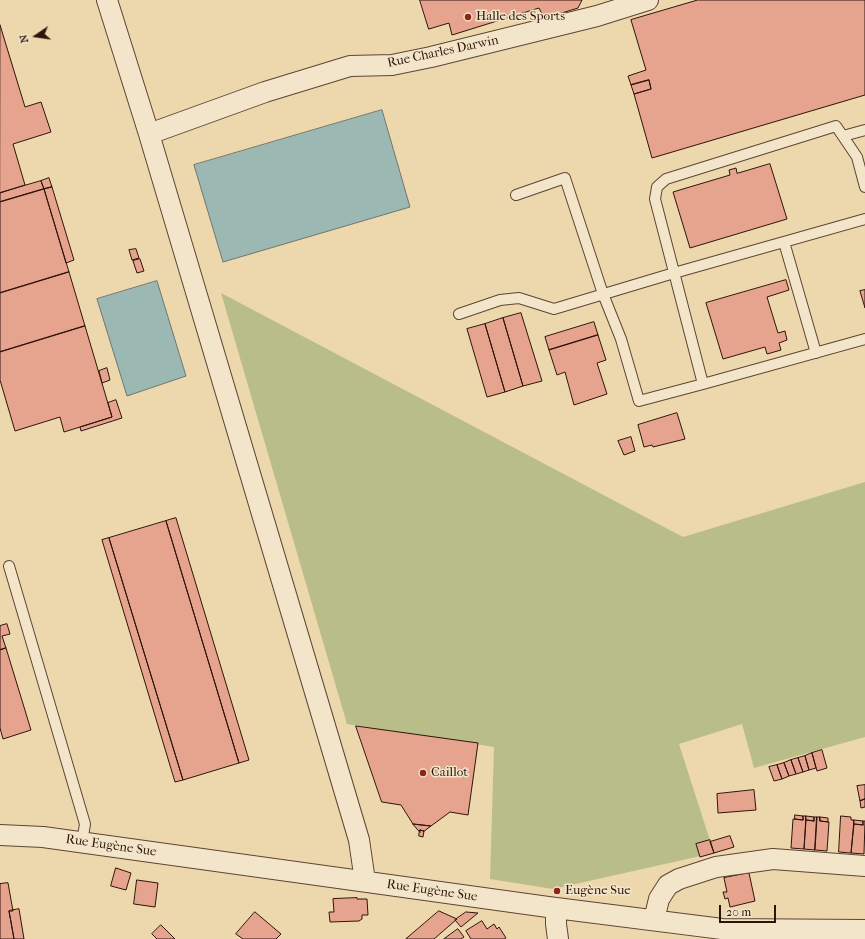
<!DOCTYPE html>
<meta charset="utf-8">
<style>
body{margin:0}
#map{position:relative;width:865px;height:939px;overflow:hidden;background:#edd7ad;font-family:"IM FELL French Canon",serif}
canvas{display:block}
.north{position:absolute;left:16px;top:16px;width:40px;height:40px;-webkit-text-stroke:3px #f3e5ca;paint-order:stroke;rotate:257deg;font-size:11px;font-weight:700;line-height:16px;text-align:center;color:#2f140b}
.north::after{content:'';display:block;margin:auto;width:14px;height:18px;background:#2f140b;clip-path:polygon(50% 0,100% 100%,50% 72%,0 100%)}
.scale{position:absolute;left:719px;top:905px;width:57px;height:18px;box-sizing:border-box;border:2px solid #2f140b;border-top:0;padding-left:5px;font-size:12px;line-height:14px;white-space:nowrap;color:#2f140b;-webkit-text-stroke:3px #f3e5ca;paint-order:stroke}
</style>
<div id="map">
<canvas width="865" height="939"></canvas>
<div class="north">N</div>
<div class="scale">20 m</div>
</div>
<script>
const c = document.querySelector('canvas').getContext('2d');
c.lineJoin = 'round';
function fill(path, color) { c.fillStyle = color; c.fill(path, 'evenodd'); }
function stroke(path, color, width, dash) { c.strokeStyle = color; c.lineWidth = width; c.lineCap = dash ? 'butt' : 'round'; c.setLineDash(dash || []); c.stroke(path); }
function write(font, color, halo, rows, align = 'center') {
  c.font = font + ' "IM FELL French Canon",serif'; c.lineWidth = 3; c.setLineDash([]); c.textBaseline = 'middle'; c.strokeStyle = halo; c.fillStyle = color; for (const [text, x, y, turn = 0] of rows) {
    c.save(); c.translate(x, y); c.rotate((+turn || 0) * Math.PI / 180); c.textAlign = isNaN(turn) ? turn : align; if (halo) c.strokeText(text, 0, 0); c.fillText(text, 0, 0); c.restore();
  }
}
const green = new Path2D(`
 M 221,293 L 683,537 L 865,482 L 865,737 L 754,768 L 742,724 L 679,744 L 714,853 L 553,889 L 490,879 L 494,747 L 347,724 Z`);
const water = new Path2D(`
 M 382,110 L 410,207 L 223,262 L 194,165 Z
 M 157,281 L 186,376 L 127,396 L 97,299 Z`);
const building = new Path2D(`
 M 420,0 L 582,0 L 578,8 L 549,17 L 544,16 L 541,12 L 539,8 L 452,35 L 449,23 L 429,29 Z
 M 698,0 L 865,0 L 865,95 L 652,158 L 634,94 L 651,89 L 649,80 L 631,85 L 628,76 L 646,70 L 631,20 Z
 M 0,25 L 25,107 L 41,102 L 51,132 L 13,144 L 25,185 L 0,193 Z
 M 649,80 L 651,89 L 634,94 L 631,85 Z
 M 770,164 L 787,219 L 690,248 L 673,192 L 730,175 L 729,170 L 736,168 L 737,173 Z
 M 49,178 L 52,187 L 44,189 L 41,181 Z
 M 41,181 L 44,189 L 0,202 L 0,193 Z
 M 52,187 L 74,260 L 66,263 L 44,189 Z
 M 44,189 L 69,272 L 0,293 L 0,202 Z
 M 136,249 L 139,258 L 132,260 L 129,250 Z
 M 140,259 L 144,271 L 137,273 L 133,261 Z
 M 69,272 L 85,326 L 0,352 L 0,293 Z
 M 786,280 L 789,290 L 767,297 L 778,333 L 785,331 L 787,340 L 779,343 L 781,350 L 767,354 L 765,347 L 723,359 L 706,303 Z
 M 865,290 L 865,308 L 860,291 Z
 M 521,313 L 542,381 L 523,386 L 503,318 Z
 M 503,318 L 523,386 L 505,392 L 485,324 Z
 M 594,322 L 598,335 L 549,350 L 545,337 Z
 M 485,324 L 505,392 L 487,397 L 467,329 Z
 M 85,326 L 112,417 L 64,432 L 60,417 L 15,431 L 0,380 L 0,352 Z
 M 598,335 L 606,360 L 597,363 L 607,394 L 574,405 L 565,372 L 557,375 L 549,350 Z
 M 107,368 L 110,380 L 102,383 L 99,371 Z
 M 116,400 L 122,418 L 81,431 L 80,427 L 112,417 L 108,403 Z
 M 677,413 L 685,439 L 653,447 L 652,445 L 644,447 L 638,425 Z
 M 631,437 L 635,451 L 624,455 L 618,441 Z
 M 176,518 L 249,760 L 239,763 L 166,521 Z
 M 166,521 L 239,763 L 183,780 L 109,538 Z
 M 109,538 L 183,780 L 175,782 L 102,540 Z
 M 7,624 L 10,634 L 2,636 L 6,648 L 0,650 L 0,626 Z
 M 6,648 L 31,730 L 3,739 L 0,728 L 0,650 Z
 M 356,726 L 478,743 L 468,815 L 450,812 L 431,826 L 413,824 L 401,805 L 382,802 Z
 M 822,750 L 827,768 L 817,771 L 812,753 Z
 M 812,753 L 816,768 L 809,770 L 805,756 Z
 M 805,756 L 809,770 L 803,772 L 798,758 Z
 M 798,758 L 803,772 L 796,774 L 791,760 Z
 M 791,760 L 796,774 L 789,776 L 784,763 Z
 M 784,763 L 789,776 L 782,779 L 777,765 Z
 M 777,765 L 782,779 L 774,781 L 769,767 Z
 M 865,785 L 865,799 L 860,801 L 857,786 Z
 M 754,790 L 756,810 L 718,813 L 717,794 Z
 M 865,799 L 865,807 L 861,808 L 860,801 Z
 M 795,815 L 803,816 L 803,820 L 795,819 Z
 M 803,816 L 806,816 L 804,849 L 791,848 L 793,819 L 803,820 Z
 M 806,816 L 814,817 L 814,821 L 806,820 Z
 M 841,816 L 851,817 L 851,820 L 854,820 L 851,853 L 839,852 Z
 M 814,817 L 817,817 L 815,850 L 804,849 L 806,820 L 814,821 Z
 M 817,817 L 820,817 L 820,821 L 829,822 L 827,851 L 815,850 Z
 M 820,817 L 828,818 L 828,822 L 820,821 Z
 M 854,820 L 863,821 L 863,825 L 854,824 Z
 M 863,821 L 865,821 L 864,854 L 851,853 L 854,824 L 863,825 Z
 M 413,824 L 431,826 L 423,832 L 424,831 L 420,830 L 420,832 Z
 M 420,830 L 424,831 L 423,837 L 419,836 Z
 M 730,836 L 734,847 L 714,853 L 710,842 Z
 M 710,840 L 714,853 L 700,857 L 696,844 Z
 M 116,868 L 131,873 L 126,890 L 111,886 Z
 M 749,873 L 755,901 L 730,907 L 728,898 L 725,899 L 723,892 L 727,892 L 724,878 Z
 M 137,880 L 158,883 L 155,907 L 134,904 Z
 M 8,883 L 13,911 L 9,911 L 14,939 L 0,939 L 0,884 Z
 M 357,898 L 357,899 L 367,899 L 368,915 L 362,915 L 362,919 L 359,921 L 330,922 L 329,912 L 334,912 L 333,899 Z
 M 19,909 L 24,939 L 14,939 L 9,911 Z
 M 439,911 L 457,919 L 434,939 L 406,939 Z
 M 255,912 L 281,934 L 276,939 L 243,939 L 236,934 Z
 M 466,912 L 478,913 L 461,927 L 455,920 Z
 M 482,921 L 487,929 L 494,924 L 497,929 L 499,927 L 506,938 L 504,939 L 471,939 L 466,931 Z
 M 161,925 L 175,939 L 157,939 L 152,934 Z
 M 458,929 L 464,937 L 461,939 L 444,939 Z`);
const service = new Path2D(`
 M 843,136 L 865,130
 M 865,187 L 857,157 L 836,126 L 666,179 L 657,187 L 655,199 L 703,384 L 865,339
 M 516,195 L 565,178 L 603,294 L 621,339 L 639,401 L 703,384
 M 784,242 L 816,353
 M 459,314 L 500,300 L 519,298 L 554,309 L 674,273 L 865,219
 M 9,566 L 85,824 L 82,842`);
const minor = new Path2D(`
 M 107,0 L 149,134 L 359,840 L 365,881
 M 149,134 L 265,92 L 350,66 L 392,65 L 431,57 L 597,16 L 648,0
 M 0,835 L 43,837 L 548,907 L 722,929 L 865,930
 M 556,908 L 556,924 L 558,939
 M 654,920 L 659,899 L 668,885 L 679,879 L 716,867 L 773,859 L 865,866`);
const markers = [
 [468,17,4,"#8f2418"],
 [423,773,4,"#8f2418"],
 [557,891,4,"#8f2418"]
];
const poiNames = [
 ["Halle des Sports",476,17],
 ["Caillot",431,773],
 ["Eugène Sue",565,891]
];
const streetNames = [
 ["Rue Charles Darwin",443,52,-12],
 ["Rue Eugène Sue",111,846,8],
 ["Rue Eugène Sue",432,891,8]
];
fill(green, '#b9be89');
fill(water, '#9bb8b2');
stroke(water, '#70766f', 1);
fill(building, '#e6a38e');
stroke(building, '#2f140b', 1);
stroke(service, '#5e4534', 12);
stroke(minor, '#5e4534', 22);
stroke(service, '#f3e5ca', 10);
stroke(minor, '#f3e5ca', 20);
for (const [x, y, r, color] of markers) { const dot = new Path2D(); dot.arc(x, y, r, 0, 2 * Math.PI); c.fillStyle = color; c.fill(dot); stroke(dot, '#f3e5ca', 1.5); }
write('13px', '#2f140b', '#f3e5ca', poiNames, 'left');
write('13px', '#2f140b', '#f3e5ca', streetNames);
</script>
